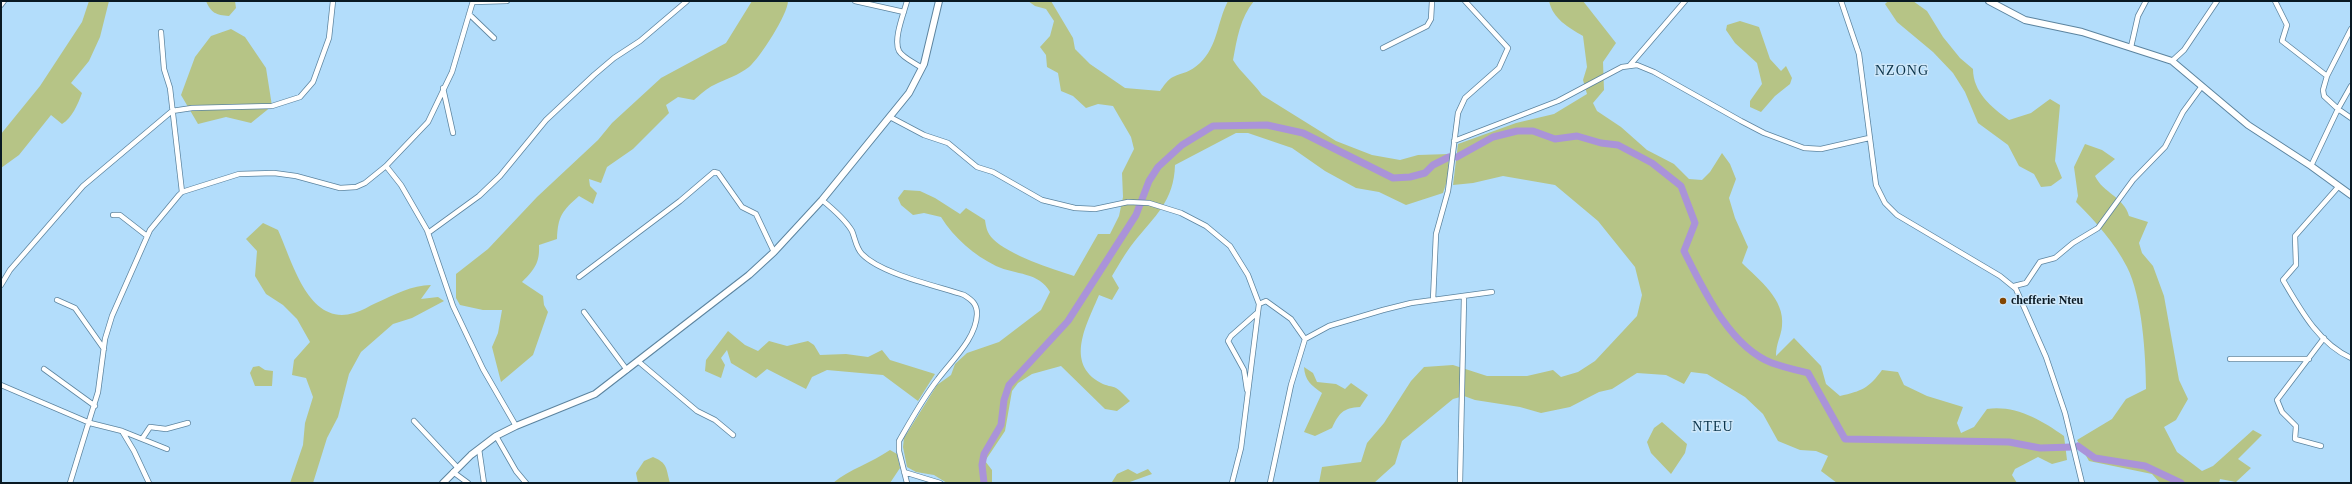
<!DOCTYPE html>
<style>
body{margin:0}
#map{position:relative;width:2352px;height:484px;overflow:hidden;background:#b3ddfb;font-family:"Times New Roman",serif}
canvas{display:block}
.frame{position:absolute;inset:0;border:2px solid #091923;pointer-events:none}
</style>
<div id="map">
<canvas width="2352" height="484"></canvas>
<div class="frame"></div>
</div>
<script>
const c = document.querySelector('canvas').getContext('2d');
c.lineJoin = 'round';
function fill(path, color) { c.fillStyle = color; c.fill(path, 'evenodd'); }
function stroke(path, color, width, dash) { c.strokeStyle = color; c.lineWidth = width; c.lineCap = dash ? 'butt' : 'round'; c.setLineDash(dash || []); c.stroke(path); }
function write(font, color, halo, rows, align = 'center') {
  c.font = font + ' "Times New Roman",serif'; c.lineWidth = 3; c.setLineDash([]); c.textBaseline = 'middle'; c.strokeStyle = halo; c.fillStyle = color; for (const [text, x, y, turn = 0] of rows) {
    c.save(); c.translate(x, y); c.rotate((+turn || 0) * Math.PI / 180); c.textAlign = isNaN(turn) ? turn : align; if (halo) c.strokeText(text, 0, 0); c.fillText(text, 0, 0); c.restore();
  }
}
const green = new Path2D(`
 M 89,1 L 109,1 L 100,37 L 89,61 L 71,83 L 82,93 C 78,104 72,118 62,124 L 51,115 L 19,155 L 1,168 L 1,134 L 40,86 L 82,22 Z
 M 206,1 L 235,1 L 236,8 L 229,16 C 216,15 211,13 206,1 Z
 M 752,1 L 788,1 C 788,14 760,58 749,67 C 739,75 726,79 714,85 C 707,88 700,95 694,100 L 678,97 L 666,105 L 669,113 L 633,149 L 607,167 L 601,183 L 589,179 L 590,186 L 597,193 L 593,204 L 579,196 C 562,211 558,216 557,239 L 539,245 C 540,263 534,270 522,282 L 543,296 L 544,305 L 548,312 L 533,355 L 501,382 L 492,347 L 498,333 L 502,310 L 483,310 L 460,305 L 456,298 L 456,274 L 488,249 L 537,197 L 598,140 L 612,123 L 661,78 L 726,43 Z
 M 1028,1 L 1051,1 L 1073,38 L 1075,49 L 1090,64 L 1125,88 L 1160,91 C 1163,87 1168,79 1173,77 C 1184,72 1189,73 1200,63 C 1218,46 1217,22 1228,1 L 1254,1 C 1240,18 1237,39 1233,60 C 1241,73 1253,82 1262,95 L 1336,141 L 1372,155 L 1400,160 L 1418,155 L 1449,154 L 1448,178 L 1443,193 L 1406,205 L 1379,192 L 1356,188 L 1325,171 L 1292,148 L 1248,133 L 1236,133 L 1175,165 C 1174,201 1155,216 1134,242 C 1125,253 1119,265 1112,276 L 1119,288 L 1112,300 L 1099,295 C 1087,324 1064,363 1101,383 C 1106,386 1112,386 1116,388 C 1121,391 1126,397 1130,401 L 1117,411 L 1105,409 L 1061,366 L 1032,374 L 1018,383 L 1012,391 L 1005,431 L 985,461 L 992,470 L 992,483 L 947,483 L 934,475 L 916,472 L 907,467 L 903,447 L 904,438 L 937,385 L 951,375 L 955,364 L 967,353 L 999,342 L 1041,310 L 1050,292 C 1039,272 1016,275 996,266 C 974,255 954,238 941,217 L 924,213 L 913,215 L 901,205 L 898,198 L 904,190 L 920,191 L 935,198 L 960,214 L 966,208 L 985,220 C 986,227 987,233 993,239 C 1009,255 1052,269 1074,276 L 1098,234 L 1110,234 L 1119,216 L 1123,197 L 1122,173 L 1134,149 L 1131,137 L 1113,106 L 1098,104 L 1086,108 L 1073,96 L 1061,91 L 1058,73 L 1047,67 L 1046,55 L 1040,47 L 1050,36 L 1054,21 L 1046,9 L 1035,6 Z
 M 1549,1 L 1583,1 L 1616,43 L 1603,62 L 1604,90 L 1593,103 L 1597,111 L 1621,127 L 1647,150 L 1674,164 L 1689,179 L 1702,180 L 1710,172 L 1722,153 L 1730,164 L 1736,179 L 1729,198 L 1735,218 L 1748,247 L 1742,263 C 1759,280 1785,299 1782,326 C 1781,337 1776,343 1776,356 L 1794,338 L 1821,366 L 1826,384 L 1840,396 C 1862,391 1869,388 1882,370 L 1898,372 L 1904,385 L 1927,396 L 1963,407 L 1957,423 L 1961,433 L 1974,427 L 1987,409 C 2016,405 2041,420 2064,436 L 2067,460 L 2052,464 L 2038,457 L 2015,469 L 2012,475 L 2017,483 L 1837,483 L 1821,471 L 1828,456 L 1816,451 L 1800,450 L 1778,441 L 1763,414 L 1745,397 L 1707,374 L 1691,372 L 1684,384 L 1666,375 L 1637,373 L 1612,389 L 1599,392 L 1570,407 L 1541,413 L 1520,407 L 1475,400 L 1464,396 L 1453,399 L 1402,441 L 1395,464 L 1374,483 L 1319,483 L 1322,467 L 1361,462 L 1367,443 L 1384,423 L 1411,381 L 1424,367 L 1453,365 L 1487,376 L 1527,376 L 1553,370 L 1561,377 L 1578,372 L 1595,361 L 1637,316 L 1642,295 L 1635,267 L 1598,221 L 1555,185 L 1503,176 L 1473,183 L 1453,185 L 1458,144 L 1516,123 L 1554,114 L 1587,94 L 1583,80 L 1587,67 L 1583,36 C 1568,27 1553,19 1549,1 Z
 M 1888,1 L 1913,1 L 1927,11 L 1943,37 L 1960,58 L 1973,69 C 1973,92 1991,107 2009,120 L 2031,113 L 2050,99 L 2060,105 L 2055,161 L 2062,178 L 2051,186 L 2041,187 L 2034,174 L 2019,166 L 2008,145 L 1978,123 L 1965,92 L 1953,73 L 1933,52 L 1897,22 L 1885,4 Z
 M 1740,21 L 1759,27 L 1770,59 L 1781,71 L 1786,66 L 1792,78 L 1790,84 L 1775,96 L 1761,112 L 1750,107 L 1750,101 L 1762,84 L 1757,63 L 1735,43 L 1726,30 L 1727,25 Z
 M 231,29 L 245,37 L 266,68 L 272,106 L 251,123 L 226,117 L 198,124 L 181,95 L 195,57 L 211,36 Z
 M 2085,144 L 2102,150 L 2115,159 L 2095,176 C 2103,193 2124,197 2129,216 L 2148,222 L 2139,243 L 2142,253 L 2153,266 L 2164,296 L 2179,380 L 2188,399 L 2176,420 L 2164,427 L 2177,452 L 2202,471 L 2213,466 L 2253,430 L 2262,435 L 2238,459 L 2251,468 L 2236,482 L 2220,479 L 2219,483 L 2160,483 L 2152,474 L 2089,461 L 2077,440 L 2112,419 L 2126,399 L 2146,389 C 2146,356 2142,296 2127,267 C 2114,242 2096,222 2076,202 L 2078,196 L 2074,167 Z
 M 263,223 L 278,230 C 292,260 308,327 354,313 C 362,311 369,306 376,303 C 394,295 412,285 431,285 L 421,299 L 438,297 L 444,301 L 412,318 L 393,324 L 361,352 L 349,374 L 338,417 L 327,438 L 313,483 L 290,483 L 303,445 L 305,423 L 313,397 L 306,378 L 292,375 L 294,360 L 310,342 L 297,319 L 283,305 L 266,294 L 255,276 L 257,251 L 246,239 Z
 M 728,331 L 745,345 L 758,351 L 769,341 L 787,346 L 808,341 L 814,345 L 820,355 L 846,354 L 868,357 L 882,350 L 890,360 L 935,374 L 918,401 L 883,375 L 827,370 L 812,377 L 806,389 L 767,369 L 756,378 L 731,363 L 727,350 L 721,358 L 725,365 L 721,378 L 705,371 L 706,360 Z
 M 259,366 L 265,370 L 273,371 L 272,386 L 255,386 L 250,373 L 253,367 Z
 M 1304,367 L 1313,373 L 1317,382 L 1336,384 L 1345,389 L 1351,383 L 1368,395 L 1360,407 C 1343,408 1339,413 1332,428 L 1315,436 L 1304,432 L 1322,393 C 1311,385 1305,381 1304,367 Z
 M 1662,422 L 1687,444 L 1685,453 L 1671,474 L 1651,453 L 1647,442 L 1654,428 Z
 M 890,450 L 897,454 L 900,468 L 890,483 L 833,483 C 850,469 871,463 890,450 Z
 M 653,457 C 668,463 666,469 670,483 L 638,483 L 636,473 L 644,461 Z
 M 1128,469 L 1137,474 L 1148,469 L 1152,474 L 1127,483 L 1112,482 L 1117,474 Z`);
const river = new Path2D(`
 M 1457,157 L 1493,137 L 1517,131 L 1533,131 L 1555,139 L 1577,136 L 1601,143 L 1618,145 L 1652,163 L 1681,186 L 1695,223 L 1684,251 C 1703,289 1730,347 1772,363 C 1783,367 1796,370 1808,373 L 1845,439 L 2009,442 L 2040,448 L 2072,447
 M 2078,446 L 2095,458 L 2145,466 L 2181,483
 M 984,483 L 982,465 L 984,454 L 1001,425 L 1004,400 L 1009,385 L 1068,321 L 1136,215 L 1149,181 L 1158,167 L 1182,145 L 1213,126 L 1267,125 L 1303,133 L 1393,178 L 1410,177 L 1425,173 L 1433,165 L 1449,157`);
const minor = new Path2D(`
 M 855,1 L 904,12
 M 907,1 C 904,13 893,39 899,51 C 903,58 915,63 922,68
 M 1841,1 L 1859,54 L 1876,185 L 1885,203 L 1897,215 L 2000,276 L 2016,289 L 2046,357 L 2065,413 L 2082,483
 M 2275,1 L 2287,25 L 2282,41 L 2327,76
 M 473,2 L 507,1
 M 1,5 L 4,1
 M 469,14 L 494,38
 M 161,32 L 164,69 L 170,88 L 182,192
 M 2131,47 L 2138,16 L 2146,1
 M 1383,48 L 1427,26 L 1431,19 L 1432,1
 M 2172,61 L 2184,50 L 2217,1
 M 1630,65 L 1685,1
 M 2351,86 L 2338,109 L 2351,118
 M 443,88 L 453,133
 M 890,117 L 924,135 L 948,143 L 977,167 L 993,172 L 1042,200 L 1075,208 L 1095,209 L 1128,202 L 1149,203 L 1181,213 L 1206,226 L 1230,246 L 1248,275 L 1259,304 L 1241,448 L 1232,483
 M 1454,141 L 1558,101 L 1622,67 L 1637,65 L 1654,72 L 1741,121 L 1764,133 L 1804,148 L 1821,149 L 1869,138
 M 386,166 L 401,185 L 427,230 L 453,306 L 483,369 L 516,426
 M 2311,166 L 2338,109 L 2324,96 L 2323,90 L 2327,76 L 2351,29
 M 2339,186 L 2295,236 L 2296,265 L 2283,280 C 2300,309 2319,344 2351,358
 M 822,200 C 833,209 845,219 852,231 C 855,238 856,248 862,254 C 881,274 937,286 964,295 C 972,300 977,304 977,314 C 976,339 952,360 938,379 C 923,398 911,420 899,441 L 899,451 L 907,483
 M 113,215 L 120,215 L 147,236
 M 428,233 L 479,196 L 500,176 L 546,120 L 594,75 L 614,58 L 640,41 L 687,1
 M 579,277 L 680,201 L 714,172 L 718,173 L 742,207 L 756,214 L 774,252
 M 1,285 L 10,270 L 83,186 L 172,111 L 192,108 L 272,106 L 300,97 L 313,82 L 329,38 L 333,1
 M 2014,286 L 2026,283 L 2040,262 L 2055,258 L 2073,243 L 2098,228 L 2133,180 L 2165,147 L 2183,112 L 2202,86
 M 57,300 L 75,308 L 104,349
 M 1433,300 L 1436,234 L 1448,191 L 1458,113 L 1465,98 L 1499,68 L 1508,48 L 1465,1
 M 1259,304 L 1266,301 L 1291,319 L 1305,339
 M 584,312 L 627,370
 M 2230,359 L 2309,359
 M 639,362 L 697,411 L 715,420 L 733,435
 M 44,369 L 95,406
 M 1,385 L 90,423 L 122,431 L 134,451 L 149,483
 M 1247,390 L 1244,370 L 1228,341 L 1231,336 L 1257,313
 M 414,421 L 457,467
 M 122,431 L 167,449
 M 496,436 L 516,471 L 526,483
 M 142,439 L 150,427 L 166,429 L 188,423
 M 2321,446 L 2295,439 L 2296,426 L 2282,412 L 2277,400 L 2324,338
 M 479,449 L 484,483
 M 453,472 L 468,483
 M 904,472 L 940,483
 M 70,483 L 98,392 L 105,339 L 112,316 L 150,230 L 179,195 L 182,192 L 239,174 L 274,173 L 296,176 L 340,188 L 356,187 L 365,183 L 386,166 L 428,122 L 452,72 L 473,1
 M 1270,483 L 1291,385 L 1305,339 L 1329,326 L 1383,310 L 1411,303 L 1492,292
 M 1460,483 L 1464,297`);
const tertiary = new Path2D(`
 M 1989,1 L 2025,20 L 2082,32 L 2172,61 L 2248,125 L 2311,166 L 2351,195
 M 443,483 L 471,455 L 496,436 L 516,426 L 595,394 L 749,275 L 774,252 L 822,200 L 909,93 L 924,64 L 939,1`);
const markers = [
 [2003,301,4,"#834602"]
];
const poiNames = [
 ["chefferie Nteu",2011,301]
];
const quarterNames = [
 ["NZONG",1902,71],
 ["NTEU",1713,427]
];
fill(green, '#b6c486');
stroke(river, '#aa93d9', 7);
stroke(minor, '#5c849f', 6);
stroke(tertiary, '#5c849f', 8);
stroke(minor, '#fff', 4.5);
stroke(tertiary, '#fff', 6);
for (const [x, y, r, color] of markers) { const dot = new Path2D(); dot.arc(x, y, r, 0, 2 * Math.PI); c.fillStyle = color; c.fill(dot); stroke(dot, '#cfe8fa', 1.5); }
write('bold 12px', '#091923', '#cfe8fa', poiNames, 'left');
c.letterSpacing = '1px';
write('14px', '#0a334a', '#cfe8fa', quarterNames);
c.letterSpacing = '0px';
</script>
